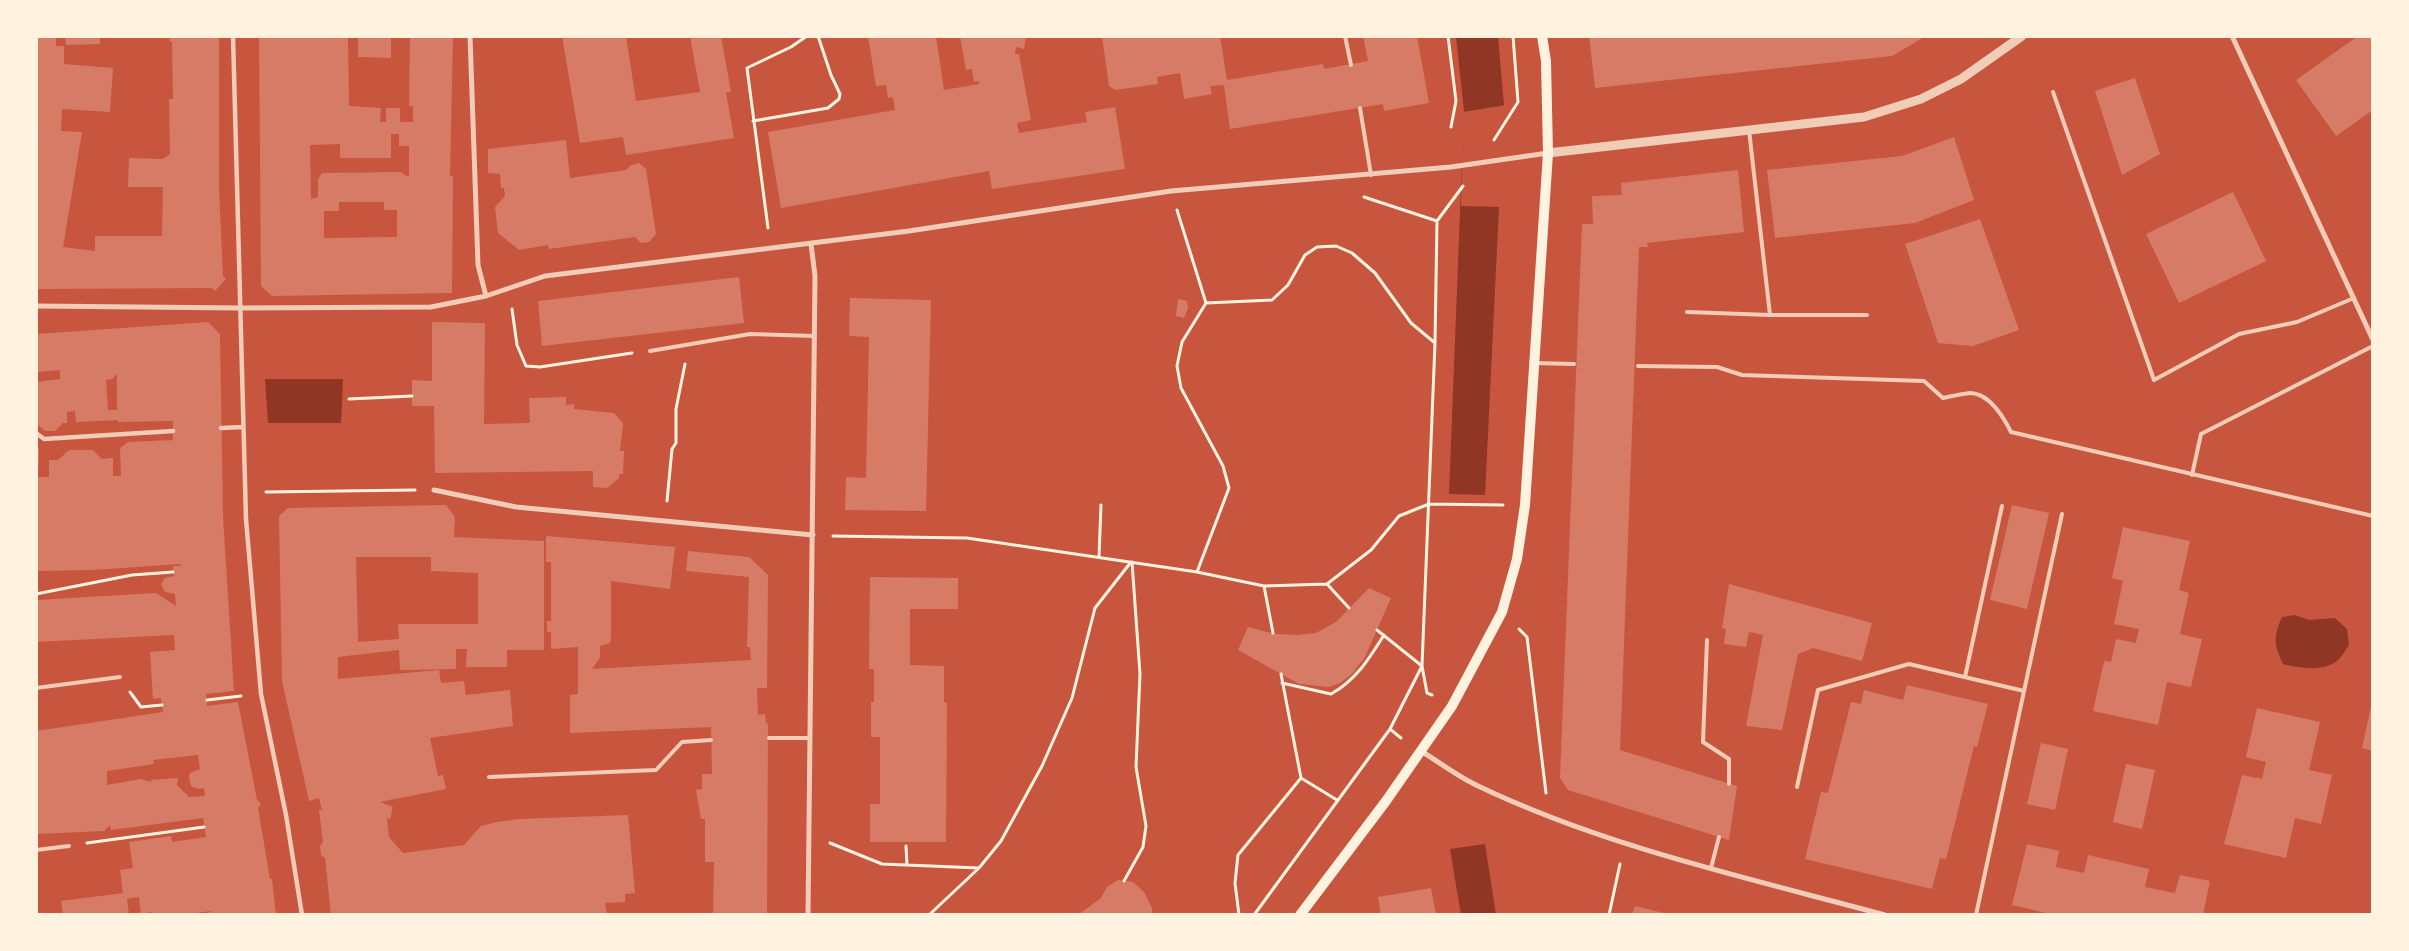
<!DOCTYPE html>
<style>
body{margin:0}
#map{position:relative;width:2409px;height:951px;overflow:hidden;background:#c8553d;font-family:"Times New Roman",serif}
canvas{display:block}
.frame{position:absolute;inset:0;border:38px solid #fff3e0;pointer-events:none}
</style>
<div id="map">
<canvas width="2409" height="951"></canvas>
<div class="frame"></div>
</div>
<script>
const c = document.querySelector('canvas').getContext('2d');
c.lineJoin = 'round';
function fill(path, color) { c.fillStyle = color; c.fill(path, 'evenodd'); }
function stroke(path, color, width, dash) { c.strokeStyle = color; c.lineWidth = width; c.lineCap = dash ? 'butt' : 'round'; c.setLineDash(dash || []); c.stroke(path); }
const water = new Path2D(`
 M 1456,36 L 1498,36 L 1504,105 L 1485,495 L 1449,494 L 1464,111 Z
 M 265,379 L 343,379 L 341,423 L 268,423 Z
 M 2295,615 L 2309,620 L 2335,618 L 2347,629 L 2349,645 C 2345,650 2342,657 2337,661 C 2323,672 2299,668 2283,664 C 2274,644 2273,637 2282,617 Z
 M 1485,844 L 1496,915 L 1461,915 L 1450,849 Z`);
const pier = new Path2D(`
 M 1506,105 L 1501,207 L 1461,206 L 1463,112 Z`);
const building = new Path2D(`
 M 36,36 L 56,36 L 56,46 L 64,46 L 64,64 L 113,68 L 110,112 L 62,109 L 61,131 L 82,132 L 63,247 L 95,251 L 95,236 L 162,236 L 163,187 L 128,187 L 129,158 L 163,159 L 170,154 L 169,99 L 173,99 L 172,41 L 170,42 L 169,36 L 219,36 L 219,189 L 223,276 L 226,279 L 215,291 L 212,288 L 36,289 Z
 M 65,36 L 100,36 L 100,44 L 66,45 Z
 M 259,36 L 348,36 L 349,106 L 381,108 L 380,122 L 386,122 L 386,108 L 400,108 L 400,122 L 413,122 L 413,106 L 409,106 L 410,36 L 453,36 L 450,176 L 453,176 L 452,293 L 272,296 L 261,286 ZM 391,134 L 399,134 L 399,146 L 409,146 L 409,176 L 406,176 L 401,172 L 322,173 L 318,179 L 318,197 L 311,199 L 310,145 L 340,144 L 340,158 L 391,158 ZM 339,202 L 384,202 L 384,210 L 397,210 L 397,237 L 324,238 L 324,211 L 339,211 Z
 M 358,36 L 391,36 L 391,58 L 358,57 Z
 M 562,36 L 626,36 L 636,101 L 700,92 L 690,36 L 721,36 L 731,92 L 726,92 L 734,138 L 626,155 L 623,137 L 580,143 Z
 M 868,36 L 936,36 L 944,90 L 979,84 L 979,81 L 974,82 L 972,69 L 966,70 L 960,36 L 1026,36 L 1024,49 L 1016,47 L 1015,54 L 1019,54 L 1031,120 L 1017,123 L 1019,133 L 1087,122 L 1085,112 L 1115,107 L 1125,169 L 992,189 L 989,171 L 781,208 L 768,132 L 895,110 L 893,97 L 888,98 L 886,85 L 876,86 Z
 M 1102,36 L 1220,36 L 1227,80 L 1323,64 L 1324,69 L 1368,61 L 1363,36 L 1417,36 L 1429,103 L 1384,111 L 1383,104 L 1230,129 L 1224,85 L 1210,86 L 1212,94 L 1184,99 L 1180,73 L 1157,77 L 1158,84 L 1115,90 L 1109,86 Z
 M 1589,36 L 1926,36 L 1892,56 L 1595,88 Z
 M 2358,36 L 2373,36 L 2373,110 L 2336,136 L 2296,80 Z
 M 2135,78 L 2160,154 L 2122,175 L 2095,91 Z
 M 1954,137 L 1974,200 L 1915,223 L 1775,238 L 1767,170 L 1902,156 Z
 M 566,140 L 570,178 L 626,170 L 631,165 L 639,163 L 646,169 L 656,234 L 649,242 L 641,243 L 635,237 L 549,249 L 548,245 L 519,250 L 498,233 L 495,207 L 505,196 L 504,188 L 501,188 L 500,174 L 488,173 L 488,149 Z
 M 1738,170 L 1744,232 L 1647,243 L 1648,247 L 1639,247 L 1620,750 L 1737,786 L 1729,840 L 1568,790 L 1560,778 L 1582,224 L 1593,224 L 1592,196 L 1622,195 L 1621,183 Z
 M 2233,192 L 2266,261 L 2179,303 L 2146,234 Z
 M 1980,219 L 2019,330 L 1973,346 L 1938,343 L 1905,244 Z
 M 739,277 L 744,323 L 542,346 L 538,301 Z
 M 850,298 L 931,300 L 926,511 L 845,510 L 846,477 L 866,478 L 869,337 L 849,336 Z
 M 1178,299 L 1187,301 L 1188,308 L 1184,318 L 1176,316 Z
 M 208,322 L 220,334 L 223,517 L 234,691 L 206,694 L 207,706 L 238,702 L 257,800 L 261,804 L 258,808 L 270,879 L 272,879 L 276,915 L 204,915 L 211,911 L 181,915 L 170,915 L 169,913 L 153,915 L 152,912 L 141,914 L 139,897 L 127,899 L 129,915 L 63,915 L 61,901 L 123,893 L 120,870 L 133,868 L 129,842 L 171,836 L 172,842 L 206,837 L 203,818 L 111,830 L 110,825 L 104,831 L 36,834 L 36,731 L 163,712 L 161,698 L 153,699 L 150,652 L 175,650 L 174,635 L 36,642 L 36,600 L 156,593 L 176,606 L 175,594 L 165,592 L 161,584 L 165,578 L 174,576 L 173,566 L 181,566 L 180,564 L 93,570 L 36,571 L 36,445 L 39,448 L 38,477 L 49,477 L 49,460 L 58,460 L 69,450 L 93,450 L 102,459 L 113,458 L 113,476 L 121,476 L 120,448 L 128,442 L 173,440 L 173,421 L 118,422 L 118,420 L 76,422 L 75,411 L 67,412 L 67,423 L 63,423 L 55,431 L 45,431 L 36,423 L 36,382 L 60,379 L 60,370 L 36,372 L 36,334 ZM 117,374 L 117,410 L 108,410 L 106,380 L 112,379 ZM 198,755 L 200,769 L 190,773 L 189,778 L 191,786 L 199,789 L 204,788 L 205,796 L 189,797 L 177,785 L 178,778 L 151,780 L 151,782 L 140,779 L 107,785 L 107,771 L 154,764 L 153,760 Z
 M 432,322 L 485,323 L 484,424 L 530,423 L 529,398 L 566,397 L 566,405 L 574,404 L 574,409 L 614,413 L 623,423 L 620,451 L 624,451 L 623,474 L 619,474 L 619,478 L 607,488 L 593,487 L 593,471 L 435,473 L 434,406 L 412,406 L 412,380 L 432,381 Z
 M 446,505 L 455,517 L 454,537 L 544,541 L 544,650 L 507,650 L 507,667 L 466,667 L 467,649 L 456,649 L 456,669 L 400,670 L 399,650 L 338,657 L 338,679 L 439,670 L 441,683 L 464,681 L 466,695 L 510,690 L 513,726 L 430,738 L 438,776 L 443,775 L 446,789 L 380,802 L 393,807 L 390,819 L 387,818 L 389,837 L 403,853 L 464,845 L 481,826 L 497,822 L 519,819 L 628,815 L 635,893 L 625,894 L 625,902 L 605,903 L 607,915 L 331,915 L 325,858 L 321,855 L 320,846 L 323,842 L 319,810 L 322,810 L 319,798 L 309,801 L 282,681 L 279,516 L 288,508 ZM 356,557 L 431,557 L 431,571 L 478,573 L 478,624 L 398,624 L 399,639 L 358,642 Z
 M 2012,505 L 2049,513 L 2027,609 L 1990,600 Z
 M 2123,527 L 2190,541 L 2179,590 L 2189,593 L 2180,634 L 2202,639 L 2191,687 L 2167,682 L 2158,725 L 2093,711 L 2104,661 L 2111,662 L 2116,639 L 2136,643 L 2139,629 L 2114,624 L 2123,581 L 2112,578 Z
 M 546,536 L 675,547 L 670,589 L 611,581 L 611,638 L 610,643 L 600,646 L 600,658 L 592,669 L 751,660 L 750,647 L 747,647 L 749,577 L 686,571 L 688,551 L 749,557 L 768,575 L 767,688 L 757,688 L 758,715 L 765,714 L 766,724 L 768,723 L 767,915 L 713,915 L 714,862 L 705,862 L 705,819 L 701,819 L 696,790 L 702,789 L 702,774 L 712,774 L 711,727 L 570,733 L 570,695 L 578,694 L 578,647 L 551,649 L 551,632 L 547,632 L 547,621 L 551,621 L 551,562 L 546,562 Z
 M 870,577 L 958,578 L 958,609 L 910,609 L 910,665 L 944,666 L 944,702 L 947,703 L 946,842 L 870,842 L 870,804 L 880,804 L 880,737 L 871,737 L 871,702 L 874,702 L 874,669 L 869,669 Z
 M 1729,584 L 1872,623 L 1862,661 L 1813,648 L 1798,654 L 1782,730 L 1746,726 L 1763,635 L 1749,632 L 1746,647 L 1724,644 L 1726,629 L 1722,628 Z
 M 1369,588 L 1391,598 L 1365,657 L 1352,674 L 1340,683 L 1329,687 L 1299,684 L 1238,650 L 1248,627 L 1275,634 L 1297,635 L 1316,633 L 1336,622 Z
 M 1907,685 L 1988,704 L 1977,747 L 1974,746 L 1946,859 L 1940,858 L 1932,889 L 1805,859 L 1821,792 L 1828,793 L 1851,702 L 1861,704 L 1864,690 L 1903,700 Z
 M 2372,702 L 2373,703 L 2373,751 L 2362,748 Z
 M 2257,708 L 2320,722 L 2309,770 L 2332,775 L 2321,824 L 2295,818 L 2286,858 L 2224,844 L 2242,775 L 2262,779 L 2266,762 L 2246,757 Z
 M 2041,743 L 2068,749 L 2055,810 L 2027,804 Z
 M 2126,764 L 2155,770 L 2142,829 L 2113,822 Z
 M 2027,844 L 2059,851 L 2056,867 L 2084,873 L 2088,855 L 2149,869 L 2145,887 L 2175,893 L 2180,875 L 2210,881 L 2203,915 L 2054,915 L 2012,905 Z
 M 1118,880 L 1133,882 L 1144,892 L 1152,908 L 1152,915 L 1078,915 L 1101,898 L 1107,887 Z
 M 1431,888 L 1436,915 L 1381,915 L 1378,897 Z
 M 1635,906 L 1668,914 L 1668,915 L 1632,915 Z`);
const path = new Path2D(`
 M 1448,36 L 1456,101 L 1451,127
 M 753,121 L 828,108 L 839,99 L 840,94 L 831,75 L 818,36
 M 1494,140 L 1518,102 L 1513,36
 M 1364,197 L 1437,221
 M 1177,210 L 1206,303
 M 768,228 L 747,68 L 791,47 L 807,36
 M 512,309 L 517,345 L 526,366 L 540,367 L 632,353
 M 349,399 L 412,396
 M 266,492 L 415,490
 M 667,501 L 672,449 L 676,443 L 676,409 L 685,364
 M 833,536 L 967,538 L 1197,572 L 1264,586 L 1327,584 L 1371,550 L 1399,516 L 1429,504 L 1503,505
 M 1099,557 L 1101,505
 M 1197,572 L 1229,488 L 1223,466 L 1181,388 L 1177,366 L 1182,342 L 1206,303 L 1272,300 L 1288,285 L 1305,255 L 1317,247 L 1336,246 L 1352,253 L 1375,273 L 1411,323 L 1435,343
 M 1327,584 L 1349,608
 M 1264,586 L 1273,633
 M 36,594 L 132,575 L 173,572
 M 1519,629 L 1527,637 L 1546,793
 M 1377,630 L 1422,666 L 1427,693 L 1432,695
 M 1281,674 L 1301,778 L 1337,800
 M 1282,683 L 1331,694 C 1356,680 1369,659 1384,635
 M 130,692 L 141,707 L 162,705
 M 207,700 L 241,696
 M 1390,729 L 1401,738
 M 87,843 L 204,827
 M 830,843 L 882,864 L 979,868
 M 906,846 L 907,865
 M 1124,881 L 1143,847 L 1146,826 L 1136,767 L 1140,674 L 1132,562
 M 929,915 L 979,868 L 1001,841 L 1042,766 L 1072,698 L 1095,608 L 1131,562
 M 1239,915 L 1235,883 L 1238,855 L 1301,778
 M 1254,915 L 1390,729 L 1422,666 L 1435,343 L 1437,221 L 1463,186
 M 1609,915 L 1620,864`);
const service = new Path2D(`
 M 1345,36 L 1351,65
 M 2053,92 L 2154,380 L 2239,334 L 2297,322 L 2354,298
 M 1360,108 L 1371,175
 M 1749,130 L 1770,315 L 1867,315
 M 1687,312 L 1770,315
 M 650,351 L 750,334 L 815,336
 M 1534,363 L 1574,364
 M 1638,366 L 1717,367 L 1742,375 L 1924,381 L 1943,398 C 1952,396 1961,394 1970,393 C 1989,393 2004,418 2011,432 L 2373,516
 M 2192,475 L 2201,434 L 2373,346
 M 1707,640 L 1703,742 L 1729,759 L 1729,784
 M 1965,677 L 2002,506
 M 36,688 L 120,677
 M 769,738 L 810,738
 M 489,777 L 656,770 L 682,742 L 711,740
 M 1797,787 L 1818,690 L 1909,664 L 2024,691
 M 36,850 L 69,846
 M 1711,868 L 1719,837
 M 1976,915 L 2062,514`);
const pedestrian = new Path2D(`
 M 233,36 L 246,519 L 261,694 L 286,815 L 302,915
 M 221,428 L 243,427
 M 36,433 L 44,439 L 173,431`);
const minor = new Path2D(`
 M 470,36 L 478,265 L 486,296
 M 2232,36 L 2373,340
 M 36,306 L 241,308 L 431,307 L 486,296 L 545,276 L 909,231 L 1171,191 L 1451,167 L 1548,153
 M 434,490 L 516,507 L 813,535
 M 1421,751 C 1439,762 1457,776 1476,785 C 1605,847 1748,878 1885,915
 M 808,915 L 815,276 L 811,244`);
const tertiary = new Path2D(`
 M 1548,153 L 1864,117 L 1921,99 L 1961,79 L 2022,36`);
const secondary = new Path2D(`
 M 1300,915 L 1386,801 L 1452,706 L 1502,612 L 1517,559 L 1525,505 L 1548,153 L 1546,61 L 1542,36`);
fill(water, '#8f3625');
fill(pier, '#c8553d');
fill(building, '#d67c66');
stroke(path, '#fff3e0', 3);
stroke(service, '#f1ccb7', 4);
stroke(pedestrian, '#f1ccb7', 4.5);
stroke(minor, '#f1ccb7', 5);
stroke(tertiary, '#f1ccb7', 9);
stroke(secondary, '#fff3e0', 10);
</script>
